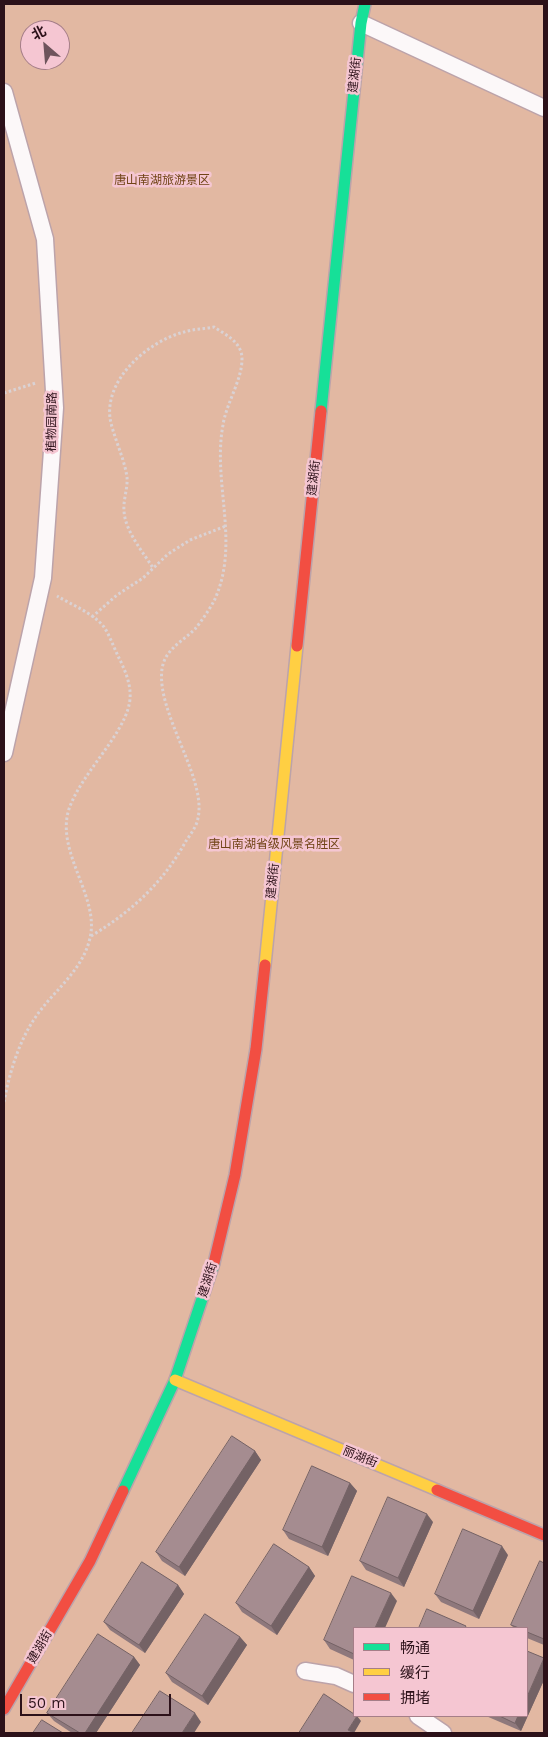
<!DOCTYPE html>
<meta charset="utf-8">
<style>
body{margin:0}
#map{position:relative;width:548px;height:1737px;overflow:hidden;background:#ead0d7;font-family:"Work Sans","Noto Sans SC",sans-serif}
canvas{display:block}
.frame{position:absolute;inset:0;border:5px solid #2c1119;pointer-events:none}
.legend{position:absolute;left:353px;top:1627px;width:175px;height:90px;box-sizing:border-box;background:#f5c6d2;border:1px solid #a57e88;margin:0;padding:6px 9px;list-style:none;font-size:15px;color:#2c1119}
.legend li{display:flex;align-items:center;gap:10px;height:25px}
.legend b{width:25px;border:1px solid #a57e88}
.north{position:absolute;left:20px;top:20px;width:50px;height:50px;box-sizing:border-box;background:#f5c6d2;border:1px solid #a57e88;border-radius:50%;rotate:333deg;font-size:14px;font-weight:700;line-height:20px;text-align:center;color:#2c1119}
.north::after{content:'';display:block;margin:auto;width:18px;height:22px;background:#6e545c;clip-path:polygon(50% 0,100% 100%,50% 72%,0 100%)}
.scale{position:absolute;left:20px;top:1694px;width:151px;height:22px;box-sizing:border-box;border:2px solid #2c1119;border-top:0;padding-left:6px;font-size:15px;line-height:18px;white-space:nowrap;color:#2c1119;-webkit-text-stroke:4px #f5c6d2;paint-order:stroke}
</style>
<div id="map">
<canvas width="548" height="1737"></canvas>
<div class="frame"></div>
<ul class="legend">
<li><b style="height:6px;background:#16e098"></b>畅通</li>
<li><b style="height:6px;background:#ffcf43"></b>缓行</li>
<li><b style="height:6px;background:#f24e42"></b>拥堵</li>
</ul>
<div class="north">北</div>
<div class="scale">50 m</div>
</div>
<script>
const c = document.querySelector('canvas').getContext('2d');
c.lineJoin = 'round';
function fill(path, color) { c.fillStyle = color; c.fill(path, 'evenodd'); }
function stroke(path, color, width, dash) { c.strokeStyle = color; c.lineWidth = width; c.lineCap = dash ? 'butt' : 'round'; c.setLineDash(dash || []); c.stroke(path); }
function write(font, color, halo, rows, align = 'center') {
  c.font = font + ' "Work Sans","Noto Sans SC",sans-serif'; c.lineWidth = 5; c.setLineDash([]); c.textBaseline = 'middle'; c.strokeStyle = halo; c.fillStyle = color; for (const [text, x, y, turn = 0] of rows) {
    c.save(); c.translate(x, y); c.rotate((+turn || 0) * Math.PI / 180); c.textAlign = isNaN(turn) ? turn : align; if (halo) c.strokeText(text, 0, 0); c.fillText(text, 0, 0); c.restore();
  }
}
const green = new Path2D(`
 M 4,4 L 544,4 L 544,1733 L 4,1733 ZM 30,30 L 60,30 L 60,60 L 30,60 ZM 354,1628 L 527,1628 L 527,1716 L 354,1716 Z`);
const path = new Path2D(`
 M 4,393 L 36,383
 M 92,617 L 117,595 L 143,578 L 168,554 L 190,540 L 226,526
 M 91,936 C 131,912 163,883 186,841 C 190,835 197,826 198,818 C 207,778 156,713 162,669 C 165,649 182,642 195,629 C 201,622 209,610 214,601 C 241,544 212,483 223,425 C 226,404 242,380 242,359 C 242,342 226,335 214,327 C 204,329 193,329 184,332 C 149,341 105,378 110,418 C 113,436 124,457 127,477 C 128,488 123,500 124,511 C 125,531 143,552 153,568
 M 4,1102 C 9,1075 18,1044 33,1021 C 51,992 82,973 90,938 C 100,897 55,852 69,809 C 81,774 122,737 129,705 C 133,689 126,672 119,658 C 114,648 110,636 104,627 C 93,613 72,605 57,596`);
const street = new Path2D(`
 M 361,23 L 544,108
 M 4,92 L 45,239 L 55,408 L 43,578 L 4,753
 M 305,1671 L 336,1676 L 354,1684
 M 418,1716 L 443,1733`);
const fast = new Path2D(`
 M 321,411 L 361,23 L 365,4
 M 123,1491 L 175,1380 L 214,1263`);
const slow = new Path2D(`
 M 265,965 L 297,646
 M 175,1380 L 437,1490`);
const jam = new Path2D(`
 M 297,646 L 321,411
 M 214,1263 L 235,1175 L 256,1049 L 265,965
 M 437,1490 L 544,1535
 M 4,1709 L 90,1561 L 123,1491`);
const wall = new Path2D(`
 M 255,1451 L 261,1460 L 185,1576 L 162,1561 L 156,1552 Z
 M 350,1483 L 357,1491 L 328,1556 L 289,1539 L 283,1530 Z
 M 433,1522 L 404,1587 L 366,1570 L 360,1561 Z
 M 508,1555 L 479,1619 L 441,1602 L 435,1594 Z
 M 544,1563 L 544,1645 L 527,1638 L 527,1628 L 514,1628 L 511,1625 Z
 M 309,1567 L 315,1576 L 277,1635 L 242,1612 L 236,1603 Z
 M 178,1585 L 184,1594 L 145,1653 L 110,1630 L 104,1622 Z
 M 397,1601 L 354,1628 L 354,1660 L 330,1649 L 324,1640 Z
 M 240,1637 L 247,1645 L 208,1705 L 172,1682 L 166,1673 Z
 M 134,1657 L 140,1665 L 96,1733 L 72,1733 L 54,1721 L 47,1713 Z
 M 544,1658 L 544,1680 L 521,1731 L 486,1716 L 527,1716 Z`);
const shadedWall = new Path2D(`
 M 255,1451 L 261,1460 L 185,1576 L 179,1567 Z
 M 350,1483 L 357,1491 L 328,1556 L 322,1547 Z
 M 427,1514 L 433,1522 L 404,1587 L 398,1578 Z
 M 502,1546 L 508,1555 L 479,1619 L 473,1611 Z
 M 309,1567 L 315,1576 L 277,1635 L 271,1626 Z
 M 178,1585 L 184,1594 L 145,1653 L 139,1645 Z
 M 391,1593 L 397,1601 L 385,1628 L 375,1628 Z
 M 240,1637 L 247,1645 L 208,1705 L 202,1696 Z
 M 134,1657 L 140,1665 L 96,1733 L 85,1733 Z
 M 544,1658 L 544,1680 L 521,1731 L 515,1723 L 518,1716 L 527,1716 L 527,1697 Z
 M 195,1713 L 201,1722 L 194,1733 L 182,1733 Z
 M 357,1716 L 361,1721 L 354,1733 L 348,1730 Z`);
const building = new Path2D(`
 M 232,1436 L 255,1451 L 179,1567 L 156,1552 Z
 M 312,1466 L 350,1483 L 322,1547 L 283,1530 Z
 M 388,1497 L 427,1514 L 398,1578 L 360,1561 Z
 M 463,1529 L 502,1546 L 473,1611 L 435,1594 Z
 M 274,1544 L 309,1567 L 271,1626 L 236,1603 Z
 M 540,1561 L 544,1563 L 544,1639 L 527,1632 L 527,1628 L 519,1628 L 511,1625 Z
 M 142,1562 L 178,1585 L 139,1645 L 104,1622 Z
 M 352,1576 L 391,1593 L 375,1628 L 354,1628 L 354,1654 L 324,1640 Z
 M 427,1609 L 466,1626 L 465,1628 L 419,1628 Z
 M 205,1614 L 240,1637 L 202,1696 L 166,1673 Z
 M 98,1634 L 134,1657 L 85,1733 L 80,1733 L 47,1713 Z
 M 527,1651 L 544,1658 L 527,1697 Z
 M 160,1691 L 195,1713 L 182,1733 L 132,1733 Z
 M 324,1694 L 354,1714 L 354,1716 L 357,1716 L 348,1730 L 354,1733 L 299,1733 Z
 M 500,1716 L 518,1716 L 515,1723 Z
 M 42,1720 L 63,1733 L 33,1733 Z`);
const streetNames = [
 ["建湖街",355,75,-84],
 ["植物园南路",52,422,-89],
 ["建湖街",314,478,-84],
 ["建湖街",273,881,-84],
 ["建湖街",208,1280,-73],
 ["丽湖街",360,1457,23],
 ["建湖街",40,1647,-60]
];
const parkNames = [
 ["唐山南湖旅游景区",162,180],
 ["唐山南湖省级风景名胜区",274,844]
];
fill(green, '#e2b8a2');
stroke(street, '#bca3aa', 19);
stroke(fast, '#bca3aa', 14);
stroke(slow, '#bca3aa', 14);
stroke(jam, '#bca3aa', 14);
stroke(path, '#dad2d4', 3, [2.5, 2.5]);
stroke(street, '#fcf8f9', 16);
stroke(fast, '#16e098', 11);
stroke(slow, '#ffcf43', 11);
stroke(jam, '#f24e42', 11);
fill(wall, '#8e787c');
fill(shadedWall, '#746265');
fill(building, '#a58c90');
stroke(building, '#746265', 1);
write('12px', '#2c1119', '#f5c6d2', streetNames);
write('12px', '#704416', '#f5c6d2', parkNames);
</script>
